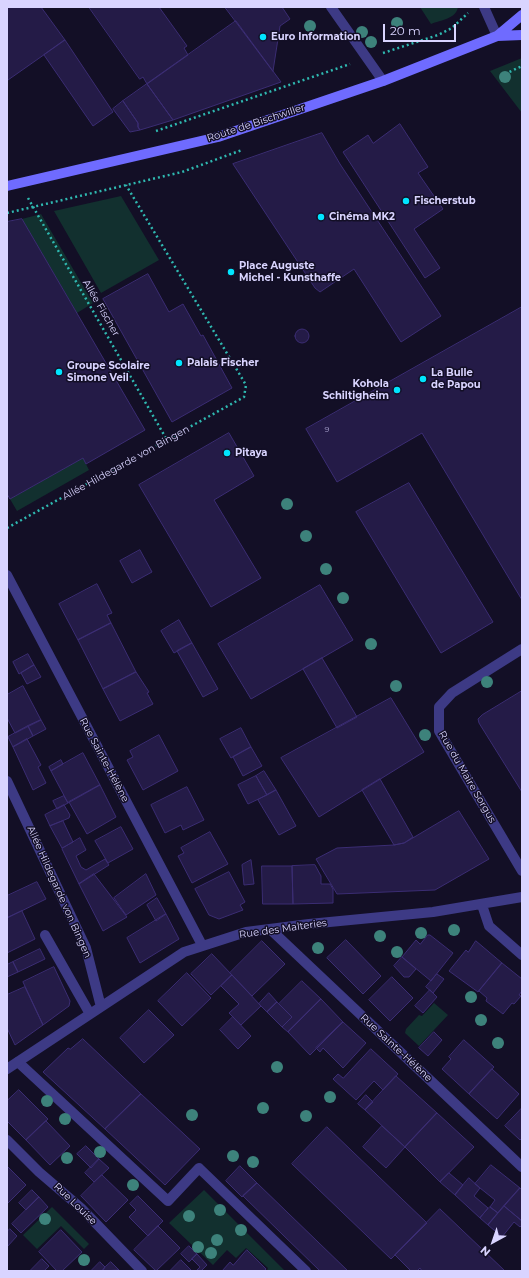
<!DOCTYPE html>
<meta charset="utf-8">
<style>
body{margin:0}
#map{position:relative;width:529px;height:1278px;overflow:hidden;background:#130f26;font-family:Montserrat,sans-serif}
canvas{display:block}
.frame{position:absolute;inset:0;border:8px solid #d9d4ff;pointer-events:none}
.north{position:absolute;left:473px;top:1222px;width:40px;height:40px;-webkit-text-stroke:3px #130f26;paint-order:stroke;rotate:220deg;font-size:11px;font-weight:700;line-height:16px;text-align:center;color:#d9d4ff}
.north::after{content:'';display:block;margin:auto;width:14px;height:18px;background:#d9d4ff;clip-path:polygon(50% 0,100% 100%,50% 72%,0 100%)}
.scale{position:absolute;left:383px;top:24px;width:73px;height:18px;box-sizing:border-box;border:2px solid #d9d4ff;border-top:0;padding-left:5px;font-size:12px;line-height:14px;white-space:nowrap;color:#d9d4ff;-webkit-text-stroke:3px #130f26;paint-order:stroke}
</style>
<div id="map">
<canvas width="529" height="1278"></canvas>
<div class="frame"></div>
<div class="north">N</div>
<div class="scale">20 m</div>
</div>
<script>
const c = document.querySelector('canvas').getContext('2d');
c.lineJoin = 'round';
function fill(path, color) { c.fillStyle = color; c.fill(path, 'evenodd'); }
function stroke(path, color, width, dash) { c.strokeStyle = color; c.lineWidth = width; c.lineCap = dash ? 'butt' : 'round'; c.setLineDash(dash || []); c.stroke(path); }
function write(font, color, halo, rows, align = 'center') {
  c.font = font + ' Montserrat,sans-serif'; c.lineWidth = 3; c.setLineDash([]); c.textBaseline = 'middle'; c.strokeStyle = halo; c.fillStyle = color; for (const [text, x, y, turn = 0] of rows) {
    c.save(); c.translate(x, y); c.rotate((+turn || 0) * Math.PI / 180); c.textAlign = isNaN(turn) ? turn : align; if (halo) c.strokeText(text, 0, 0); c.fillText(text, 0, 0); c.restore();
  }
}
const green = new Path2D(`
 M 420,7 L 458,7 C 456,19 441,20 431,24 Z
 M 522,58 L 522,113 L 490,71 Z
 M 121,196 L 159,260 L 101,293 L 54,211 Z
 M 41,214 L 93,303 L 77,313 L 22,219 Z
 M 83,458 L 89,470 L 17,511 L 10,499 Z
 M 434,1003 L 448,1015 L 419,1046 L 405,1033 L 406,1029 L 419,1015 L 422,1016 Z
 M 204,1190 L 285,1271 L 267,1271 L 268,1268 L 246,1248 L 236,1258 L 227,1250 L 213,1265 L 169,1223 Z
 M 52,1207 L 89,1244 L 84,1249 L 61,1226 L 37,1249 L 23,1235 Z`);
const building = new Path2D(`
 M 7,7 L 41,7 L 65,40 L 8,80 Z
 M 89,7 L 159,7 L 187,46 L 184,48 L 188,55 L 147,84 L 143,77 L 140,79 Z
 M 225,7 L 282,7 L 290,19 L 280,26 L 273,71 Z
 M 236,21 L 281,82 L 173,120 L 147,84 Z
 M 65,40 L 113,112 L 93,126 L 44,55 Z
 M 147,84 L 173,120 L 140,130 L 138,127 L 138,123 L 123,101 Z
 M 123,101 L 138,123 L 138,127 L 140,130 L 130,132 L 113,109 Z
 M 400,124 L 428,167 L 418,173 L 443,209 L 414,229 L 440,268 L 425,278 L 343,152 L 368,135 L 373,143 Z
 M 322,133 L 340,164 L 441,316 L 401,342 L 354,269 L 320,292 L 315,288 L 233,164 Z
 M 22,219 L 145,430 L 86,464 L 83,458 L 10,499 L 7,494 L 7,222 Z
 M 148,274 L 169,312 L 183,304 L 201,336 L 203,335 L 232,388 L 172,422 L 103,299 Z
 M 522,307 L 522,600 L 422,433 L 337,482 L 306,429 Z
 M295 336a7 7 0 1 1 14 0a7 7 0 1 1-14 0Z
 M 229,433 L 254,476 L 214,500 L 261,578 L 211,607 L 139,485 Z
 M 409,483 L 493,622 L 441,653 L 356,512 Z
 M 140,550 L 152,572 L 132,583 L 120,561 Z
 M 97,584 L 112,613 L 107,615 L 111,623 L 78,640 L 59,604 Z
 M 320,585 L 353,640 L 251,699 L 218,644 Z
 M 179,620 L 192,643 L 174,653 L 161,631 Z
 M 111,623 L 136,672 L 103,689 L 78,640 Z
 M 192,643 L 218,689 L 203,697 L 177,651 Z
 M 28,654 L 34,665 L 19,674 L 13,662 Z
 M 322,658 L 357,717 L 337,728 L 303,669 Z
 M 34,665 L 41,677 L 27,684 L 21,673 Z
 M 136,672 L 149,692 L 147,693 L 153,704 L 120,721 L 103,689 Z
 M 23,686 L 41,720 L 15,733 L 7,718 L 7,695 Z
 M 522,691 L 522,792 L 479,723 L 478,719 L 482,715 Z
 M 391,698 L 424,752 L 319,817 L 281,758 Z
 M 41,720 L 46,729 L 33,736 L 28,726 Z
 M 28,726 L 33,736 L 13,747 L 8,737 Z
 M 241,728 L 251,747 L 231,758 L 220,739 Z
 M 159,735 L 178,771 L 143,790 L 127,760 L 133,757 L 130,751 Z
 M 27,739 L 41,765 L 38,767 L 46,783 L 33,790 L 13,747 Z
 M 251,747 L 262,766 L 243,776 L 233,757 Z
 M 83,753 L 100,785 L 68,803 L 51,771 Z
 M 61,760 L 63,764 L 51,771 L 49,767 Z
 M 264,771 L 276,790 L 267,795 L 256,776 Z
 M 256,776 L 267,795 L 248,804 L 238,785 Z
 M 380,779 L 413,837 L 404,843 L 394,845 L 362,790 Z
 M 100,785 L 116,817 L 87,834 L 69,802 Z
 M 187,787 L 204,820 L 183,830 L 181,825 L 165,833 L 151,805 Z
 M 276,790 L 296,826 L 279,835 L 258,800 Z
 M 64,796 L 68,803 L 57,809 L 53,801 Z
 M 64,805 L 70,815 L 69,818 L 50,826 L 45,815 Z
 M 459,811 L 489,859 L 435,890 L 337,894 L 316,859 L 337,848 L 394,845 L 404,843 Z
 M 63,821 L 73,842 L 62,848 L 50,826 Z
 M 121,827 L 133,849 L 108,863 L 95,841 Z
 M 210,832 L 228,864 L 192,883 L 178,856 L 184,853 L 181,848 Z
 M 80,838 L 86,850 L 76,856 L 81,867 L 86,870 L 105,859 L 109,865 L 79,884 L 62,849 Z
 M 251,860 L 254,884 L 244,885 L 242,865 Z
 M 315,865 L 321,876 L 321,884 L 330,884 L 333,889 L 333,903 L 293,904 L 292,866 Z
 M 262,866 L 292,866 L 293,904 L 263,904 Z
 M 229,872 L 245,902 L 240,905 L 243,910 L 219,919 L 209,915 L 195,889 Z
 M 94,874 L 127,917 L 103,931 L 79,884 Z
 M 146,874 L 156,895 L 126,915 L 114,898 Z
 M 37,882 L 46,899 L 7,918 L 7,896 Z
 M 157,898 L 166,914 L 156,921 L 147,905 Z
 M 22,911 L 35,939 L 7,953 L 7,918 Z
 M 166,914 L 179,939 L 140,963 L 127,938 Z
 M 428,935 L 430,935 L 453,953 L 431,981 L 402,957 L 416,940 L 420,944 Z
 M 346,940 L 381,976 L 363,994 L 327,958 Z
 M 262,941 L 285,964 L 252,996 L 230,973 Z
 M 476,941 L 502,963 L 478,992 L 449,971 L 466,950 L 468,952 Z
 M 40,949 L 45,959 L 18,972 L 13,962 Z
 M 212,954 L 232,975 L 211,995 L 191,974 Z
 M 402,957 L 416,969 L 409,977 L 404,977 L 394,966 Z
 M 13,962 L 18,972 L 7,977 L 7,965 Z
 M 502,963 L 522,979 L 522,991 L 519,995 L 521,996 L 514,1004 L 512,1003 L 503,1014 L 486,1001 L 487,998 L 479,991 Z
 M 54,967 L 70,1001 L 69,1006 L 43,1025 L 23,982 Z
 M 187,973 L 211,998 L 182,1026 L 158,1001 Z
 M 437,974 L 444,979 L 433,993 L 426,987 Z
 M 232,975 L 261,1006 L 241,1025 L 229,1013 L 239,1004 L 221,986 Z
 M 392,977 L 413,998 L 390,1021 L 369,1000 Z
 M 302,981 L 321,999 L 288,1032 L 282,1027 L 292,1017 L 279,1004 Z
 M 25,987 L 43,1025 L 15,1045 L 7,1028 L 7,995 Z
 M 430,990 L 437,997 L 423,1013 L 415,1006 Z
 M 269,993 L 277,1002 L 267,1012 L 259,1004 Z
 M 321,999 L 343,1022 L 310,1055 L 288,1032 Z
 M 277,1002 L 292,1017 L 282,1027 L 267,1012 Z
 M 149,1010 L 174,1035 L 144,1063 L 120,1038 Z
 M 233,1017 L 251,1036 L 238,1049 L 220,1030 Z
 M 343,1022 L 366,1043 L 343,1068 L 323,1048 L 320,1052 L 316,1048 Z
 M 434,1032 L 442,1040 L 428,1056 L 419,1048 Z
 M 83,1039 L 141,1094 L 105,1129 L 43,1072 L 68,1048 L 70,1049 Z
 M 464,1040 L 494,1067 L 469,1094 L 442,1069 L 451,1059 L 449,1057 Z
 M 371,1049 L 398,1074 L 383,1090 L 374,1081 L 356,1100 L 333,1079 L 338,1074 L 343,1078 Z
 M 492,1069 L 519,1094 L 497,1119 L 469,1094 Z
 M 396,1076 L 437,1113 L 405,1147 L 365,1110 Z
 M 19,1090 L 48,1119 L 26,1140 L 7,1121 L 7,1101 Z
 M 141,1094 L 200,1149 L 165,1185 L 105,1129 Z
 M 366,1095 L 373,1102 L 365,1110 L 358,1104 Z
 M 522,1108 L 522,1138 L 520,1140 L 505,1126 Z
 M 437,1113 L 474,1147 L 440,1182 L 405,1147 Z
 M 46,1121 L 70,1146 L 50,1165 L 26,1140 Z
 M 382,1126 L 405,1147 L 386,1168 L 363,1147 Z
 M 327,1127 L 427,1223 L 391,1259 L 292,1164 Z
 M 86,1146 L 99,1159 L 91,1168 L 77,1154 Z
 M 99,1159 L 109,1168 L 94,1182 L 85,1173 Z
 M 491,1165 L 520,1188 L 498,1213 L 490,1207 L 495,1200 L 475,1184 Z
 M 7,1166 L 26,1185 L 7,1204 Z
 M 240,1166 L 257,1183 L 242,1197 L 226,1181 Z
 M 449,1173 L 463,1185 L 455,1195 L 440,1182 Z
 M 102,1175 L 128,1200 L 106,1222 L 81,1196 Z
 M 469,1178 L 480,1188 L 474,1196 L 488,1208 L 480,1218 L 455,1195 Z
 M 257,1183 L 348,1271 L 320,1271 L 243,1196 Z
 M 520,1188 L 522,1190 L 522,1221 L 504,1206 Z
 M 32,1190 L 39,1197 L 26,1210 L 19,1203 Z
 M 138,1196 L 163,1221 L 148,1236 L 129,1217 L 136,1210 L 130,1204 Z
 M 39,1197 L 48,1207 L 21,1233 L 12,1224 Z
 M 504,1206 L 522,1221 L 522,1225 L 520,1227 L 514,1222 L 502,1237 L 488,1225 Z
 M 490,1207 L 498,1213 L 488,1225 L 480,1218 Z
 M 440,1209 L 505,1271 L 422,1271 L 420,1268 L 417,1271 L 411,1271 L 395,1255 Z
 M 158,1226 L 180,1248 L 156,1271 L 134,1250 Z
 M 10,1229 L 17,1236 L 7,1247 L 7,1232 Z
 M 61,1230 L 82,1252 L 62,1271 L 57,1271 L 39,1252 Z
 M 189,1246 L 197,1254 L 189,1262 L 181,1254 Z
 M 247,1250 L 266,1269 L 264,1271 L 222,1271 L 230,1262 L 233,1265 Z
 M 197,1254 L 207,1265 L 201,1271 L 196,1271 L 200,1267 L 192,1259 Z
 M 42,1259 L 49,1266 L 44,1271 L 30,1271 Z
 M 181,1260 L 192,1271 L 170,1271 Z
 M 100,1262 L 105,1267 L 102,1271 L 91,1271 Z
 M 111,1262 L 119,1270 L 102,1271 L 105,1267 Z`);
const path = new Path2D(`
 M 383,53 L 438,35 L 452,28 L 468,13
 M 505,74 L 522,66
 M 156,131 L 350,64
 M 28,198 L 167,440
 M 7,213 L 182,172 L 242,150
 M 7,528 L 244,397 L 246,385 L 126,185`);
const lane = new Path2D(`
 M 331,7 L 383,81
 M 18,1062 L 168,1201 L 199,1168 L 306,1271`);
const street = new Path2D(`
 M 484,7 L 497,36
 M 7,575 L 202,945
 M 522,649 L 452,693 L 439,707 L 439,731 L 522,871
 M 7,781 L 86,948 L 101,1007
 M 482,905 L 489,926 L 522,955
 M 270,929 L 522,1167
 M 45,935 L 90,1014
 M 7,1069 L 184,952 L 246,932 L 309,924 L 433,912 L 522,897
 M 7,1140 L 39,1172 L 81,1208 L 142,1271`);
const secondary = new Path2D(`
 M 497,36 L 522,15
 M 7,186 L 218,137 L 383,81 L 497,36 L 522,35`);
const trees = [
 [397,23],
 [310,26],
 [362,32],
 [371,42],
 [505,77],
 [287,504],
 [306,536],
 [326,569],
 [343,598],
 [371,644],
 [487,682],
 [396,686],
 [425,735],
 [454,930],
 [421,933],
 [380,936],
 [318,948],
 [397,952],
 [471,997],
 [481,1020],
 [498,1043],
 [277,1067],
 [330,1097],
 [47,1101],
 [263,1108],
 [192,1115],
 [306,1116],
 [65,1119],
 [100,1152],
 [233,1156],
 [67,1158],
 [253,1162],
 [133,1185],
 [220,1210],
 [189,1216],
 [45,1219],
 [241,1230],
 [217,1240],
 [198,1247],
 [211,1253],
 [84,1260]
];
const markers = [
 [263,37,4,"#00e5ff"],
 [406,201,4,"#00e5ff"],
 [321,217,4,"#00e5ff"],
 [231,272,4,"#00e5ff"],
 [179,363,4,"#00e5ff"],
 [59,372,4,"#00e5ff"],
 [423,379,4,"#00e5ff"],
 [397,390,4,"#00e5ff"],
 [227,453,4,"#00e5ff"]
];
const numberNames = [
 ["9",327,430]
];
const poiNames = [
 ["Euro Information",271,37],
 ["Fischerstub",414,201],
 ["Cinéma MK2",329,217],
 ["Place Auguste",239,266],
 ["Michel - Kunsthaffe",239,278],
 ["Palais Fischer",187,363],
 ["Groupe Scolaire",67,366],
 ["Simone Veil",67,378],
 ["La Bulle",431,373],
 ["de Papou",431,385],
 ["Kohola",389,384,"right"],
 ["Schiltigheim",389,396,"right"],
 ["Pitaya",235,453]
];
const streetNames = [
 ["Route de Bischwiller",256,123,-18],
 ["Allée Fischer",101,308,60],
 ["Allée Hildegarde von Bingen",126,463,-29],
 ["Rue Sainte-Hélène",104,760,62],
 ["Rue du Maire Sorgus",467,777,60],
 ["Allée Hildegarde von Bingen",59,892,66],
 ["Rue des Malteries",283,929,-8],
 ["Rue Sainte-Hélène",396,1048,43],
 ["Rue Louise",75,1204,44]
];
fill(green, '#12302f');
fill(building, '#241b47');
stroke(building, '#3b2d73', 1);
stroke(path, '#2fb8b0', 2.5, [2, 3]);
stroke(lane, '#3d3a85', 10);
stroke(street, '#3d3a85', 10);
stroke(secondary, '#6f6bff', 10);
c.fillStyle = '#3d827b';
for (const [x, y] of trees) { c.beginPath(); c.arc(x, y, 6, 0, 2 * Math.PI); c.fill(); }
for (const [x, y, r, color] of markers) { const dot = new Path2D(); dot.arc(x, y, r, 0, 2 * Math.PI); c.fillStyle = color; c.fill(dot); stroke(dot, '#130f26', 1.5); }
write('8px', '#aca6d1', null, numberNames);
write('bold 10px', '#d9d4ff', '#130f26', poiNames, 'left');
write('10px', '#d9d4ff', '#130f26', streetNames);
</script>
